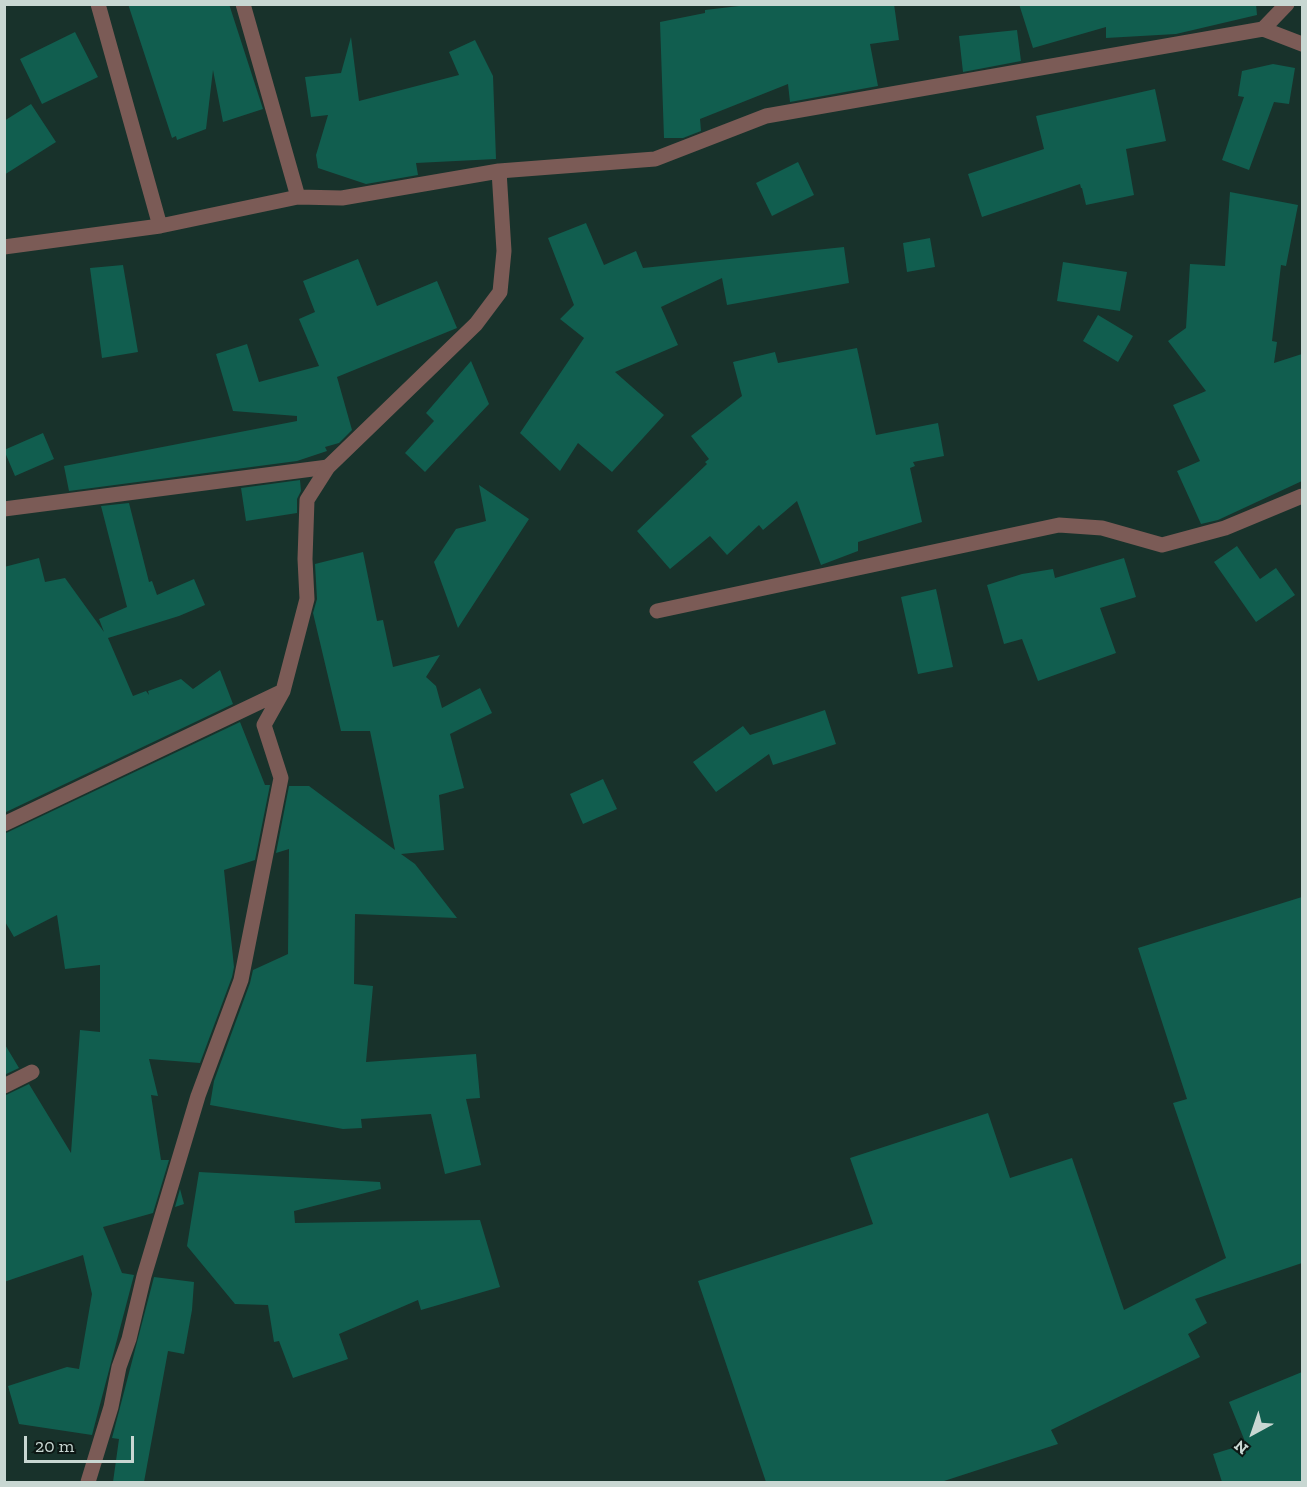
<!DOCTYPE html>
<style>
body{margin:0}
#map{position:relative;width:1307px;height:1487px;overflow:hidden;background:#18322b;font-family:"Zilla Slab",serif}
canvas{display:block}
.frame{position:absolute;inset:0;border:6px solid #c8d7d2;pointer-events:none}
.north{position:absolute;left:1223px;top:1403px;width:60px;height:60px;-webkit-text-stroke:4px #0c1714;paint-order:stroke;rotate:220deg;font-size:16px;font-weight:700;line-height:24px;text-align:center;color:#c8d7d2}
.north::after{content:'';display:block;margin:auto;width:21px;height:27px;background:#c8d7d2;clip-path:polygon(50% 0,100% 100%,50% 72%,0 100%)}
.scale{position:absolute;left:24px;top:1436px;width:110px;height:27px;box-sizing:border-box;border:3px solid #c8d7d2;border-top:0;padding-left:8px;font-size:18px;line-height:21px;white-space:nowrap;color:#c8d7d2;-webkit-text-stroke:4px #0c1714;paint-order:stroke}
</style>
<div id="map">
<canvas width="1307" height="1487"></canvas>
<div class="frame"></div>
<div class="north">N</div>
<div class="scale">20 m</div>
</div>
<script>
const c = document.querySelector('canvas').getContext('2d');
c.lineJoin = 'round';
function fill(path, color) { c.fillStyle = color; c.fill(path, 'evenodd'); }
function stroke(path, color, width, dash) { c.strokeStyle = color; c.lineWidth = width; c.lineCap = dash ? 'butt' : 'round'; c.setLineDash(dash || []); c.stroke(path); }
const building = new Path2D(`
 M 128,4 L 229,4 L 263,109 L 223,122 L 213,70 L 206,129 L 177,140 L 176,136 L 172,138 Z
 M 756,4 L 894,4 L 899,40 L 870,44 L 878,86 L 790,102 L 788,84 L 700,119 L 701,131 L 683,138 L 664,138 L 660,22 L 705,13 L 705,10 Z
 M 1019,4 L 1256,4 L 1257,15 L 1176,34 L 1106,38 L 1106,27 L 1033,48 Z
 M 1017,30 L 1021,61 L 963,72 L 959,36 Z
 M 75,32 L 98,77 L 42,104 L 20,59 Z
 M 351,37 L 359,101 L 459,75 L 449,52 L 475,40 L 493,76 L 496,159 L 416,163 L 418,175 L 366,184 L 318,168 L 316,155 L 328,115 L 311,117 L 305,77 L 341,73 Z
 M 1273,64 L 1295,68 L 1289,104 L 1274,102 L 1249,170 L 1222,160 L 1244,97 L 1238,96 L 1242,71 Z
 M 1155,89 L 1166,141 L 1126,149 L 1134,195 L 1086,205 L 1082,188 L 1081,188 L 1080,184 L 982,217 L 968,174 L 1044,149 L 1036,116 Z
 M 31,104 L 56,142 L 4,175 L 4,121 Z
 M 798,162 L 814,195 L 772,216 L 756,183 Z
 M 1230,192 L 1298,205 L 1286,266 L 1281,265 L 1272,341 L 1277,342 L 1274,363 L 1302,354 L 1302,481 L 1218,520 L 1201,524 L 1177,471 L 1200,461 L 1173,405 L 1206,391 L 1168,341 L 1186,328 L 1190,264 L 1225,266 Z
 M 586,223 L 604,265 L 636,251 L 643,268 L 844,247 L 849,283 L 727,305 L 722,278 L 661,307 L 678,345 L 615,372 L 664,415 L 612,472 L 578,443 L 560,471 L 520,433 L 584,338 L 560,319 L 574,305 L 548,238 Z
 M 930,238 L 935,267 L 907,272 L 903,243 Z
 M 358,259 L 377,306 L 437,281 L 457,328 L 337,377 L 352,430 L 339,443 L 325,447 L 327,451 L 297,461 L 69,491 L 64,466 L 297,421 L 297,416 L 233,411 L 216,354 L 247,344 L 259,382 L 319,366 L 299,319 L 315,312 L 303,281 Z
 M 1063,262 L 1127,272 L 1120,311 L 1057,301 Z
 M 123,265 L 138,352 L 102,358 L 90,268 Z
 M 1098,315 L 1133,336 L 1118,362 L 1083,341 Z
 M 857,348 L 876,435 L 938,423 L 944,456 L 913,462 L 915,466 L 910,468 L 922,522 L 858,542 L 858,551 L 821,565 L 797,501 L 763,530 L 759,525 L 727,555 L 710,536 L 670,569 L 637,531 L 707,464 L 705,462 L 709,459 L 691,436 L 742,396 L 733,362 L 775,352 L 778,363 Z
 M 471,361 L 489,404 L 425,472 L 405,453 L 434,421 L 426,413 Z
 M 43,433 L 54,459 L 15,476 L 4,450 Z
 M 300,480 L 301,491 L 297,499 L 297,513 L 246,521 L 241,488 Z
 M 479,485 L 529,519 L 458,628 L 434,562 L 456,529 L 486,521 Z
 M 129,503 L 149,582 L 152,581 L 157,595 L 194,579 L 205,605 L 179,616 L 108,638 L 133,696 L 146,691 L 149,695 L 148,691 L 181,679 L 193,689 L 220,670 L 233,704 L 4,813 L 4,567 L 39,558 L 45,582 L 65,578 L 104,632 L 99,619 L 127,607 L 101,506 Z
 M 1237,546 L 1260,579 L 1276,568 L 1295,595 L 1256,622 L 1214,562 Z
 M 363,552 L 377,621 L 383,620 L 393,667 L 440,655 L 426,677 L 436,686 L 442,708 L 480,688 L 492,713 L 450,734 L 464,788 L 439,795 L 444,850 L 401,854 L 415,864 L 457,918 L 355,914 L 354,984 L 373,986 L 366,1062 L 476,1054 L 480,1098 L 466,1099 L 481,1165 L 445,1174 L 431,1114 L 361,1119 L 362,1128 L 343,1129 L 210,1105 L 214,1081 L 250,983 L 253,970 L 288,954 L 289,849 L 276,853 L 289,786 L 309,786 L 395,850 L 370,731 L 341,731 L 313,613 L 317,599 L 315,564 Z
 M 1124,558 L 1136,597 L 1100,608 L 1116,653 L 1038,681 L 1022,639 L 1004,644 L 987,585 L 1022,574 L 1053,569 L 1055,578 Z
 M 936,589 L 953,667 L 918,674 L 901,597 Z
 M 825,710 L 836,744 L 773,765 L 769,754 L 716,792 L 693,762 L 743,726 L 750,735 Z
 M 240,722 L 265,785 L 270,785 L 255,860 L 224,870 L 234,967 L 232,977 L 200,1063 L 149,1059 L 158,1096 L 151,1095 L 161,1160 L 169,1160 L 153,1213 L 103,1227 L 122,1273 L 134,1275 L 92,1435 L 19,1424 L 8,1386 L 67,1367 L 79,1369 L 92,1294 L 83,1255 L 4,1282 L 4,1096 L 29,1084 L 71,1153 L 80,1030 L 100,1032 L 100,965 L 65,969 L 57,915 L 14,937 L 4,920 L 4,834 Z
 M 603,779 L 617,809 L 583,824 L 570,794 Z
 M 1302,897 L 1302,1263 L 1195,1299 L 1207,1323 L 1188,1334 L 1200,1357 L 1051,1430 L 1058,1444 L 941,1482 L 766,1482 L 698,1281 L 873,1224 L 850,1158 L 988,1113 L 1010,1178 L 1072,1158 L 1124,1310 L 1226,1258 L 1173,1103 L 1187,1099 L 1138,948 Z
 M 4,1043 L 19,1068 L 4,1075 Z
 M 199,1172 L 380,1182 L 381,1189 L 294,1211 L 295,1223 L 480,1220 L 500,1287 L 421,1310 L 418,1300 L 339,1334 L 348,1359 L 293,1378 L 279,1341 L 274,1342 L 268,1305 L 235,1304 L 187,1246 Z
 M 180,1189 L 184,1204 L 175,1207 Z
 M 154,1277 L 194,1282 L 192,1310 L 184,1354 L 168,1351 L 144,1482 L 113,1482 L 119,1439 L 112,1438 Z
 M 1302,1372 L 1302,1482 L 1222,1482 L 1213,1454 L 1246,1444 L 1229,1402 Z`);
const service = new Path2D(`
 M 4,509 L 328,467
 M 4,1086 L 32,1072`);
const minor = new Path2D(`
 M 98,4 L 160,226
 M 243,4 L 298,197
 M 1263,29 L 1302,44
 M 4,247 L 160,226 L 298,197 L 342,198 L 499,171 L 655,159 L 766,116 L 1263,29 L 1287,4
 M 657,611 L 1059,525 L 1102,528 L 1162,545 L 1225,528 L 1302,496
 M 4,824 L 283,691
 M 88,1482 L 111,1407 L 119,1367 L 129,1339 L 144,1276 L 198,1096 L 241,980 L 281,778 L 264,725 L 283,691 L 307,599 L 305,559 L 307,500 L 328,467 L 476,324 L 500,292 L 504,251 L 499,171`);
fill(building, '#115e4f');
stroke(service, '#7b5b56', 15);
stroke(minor, '#7b5b56', 15);
</script>
